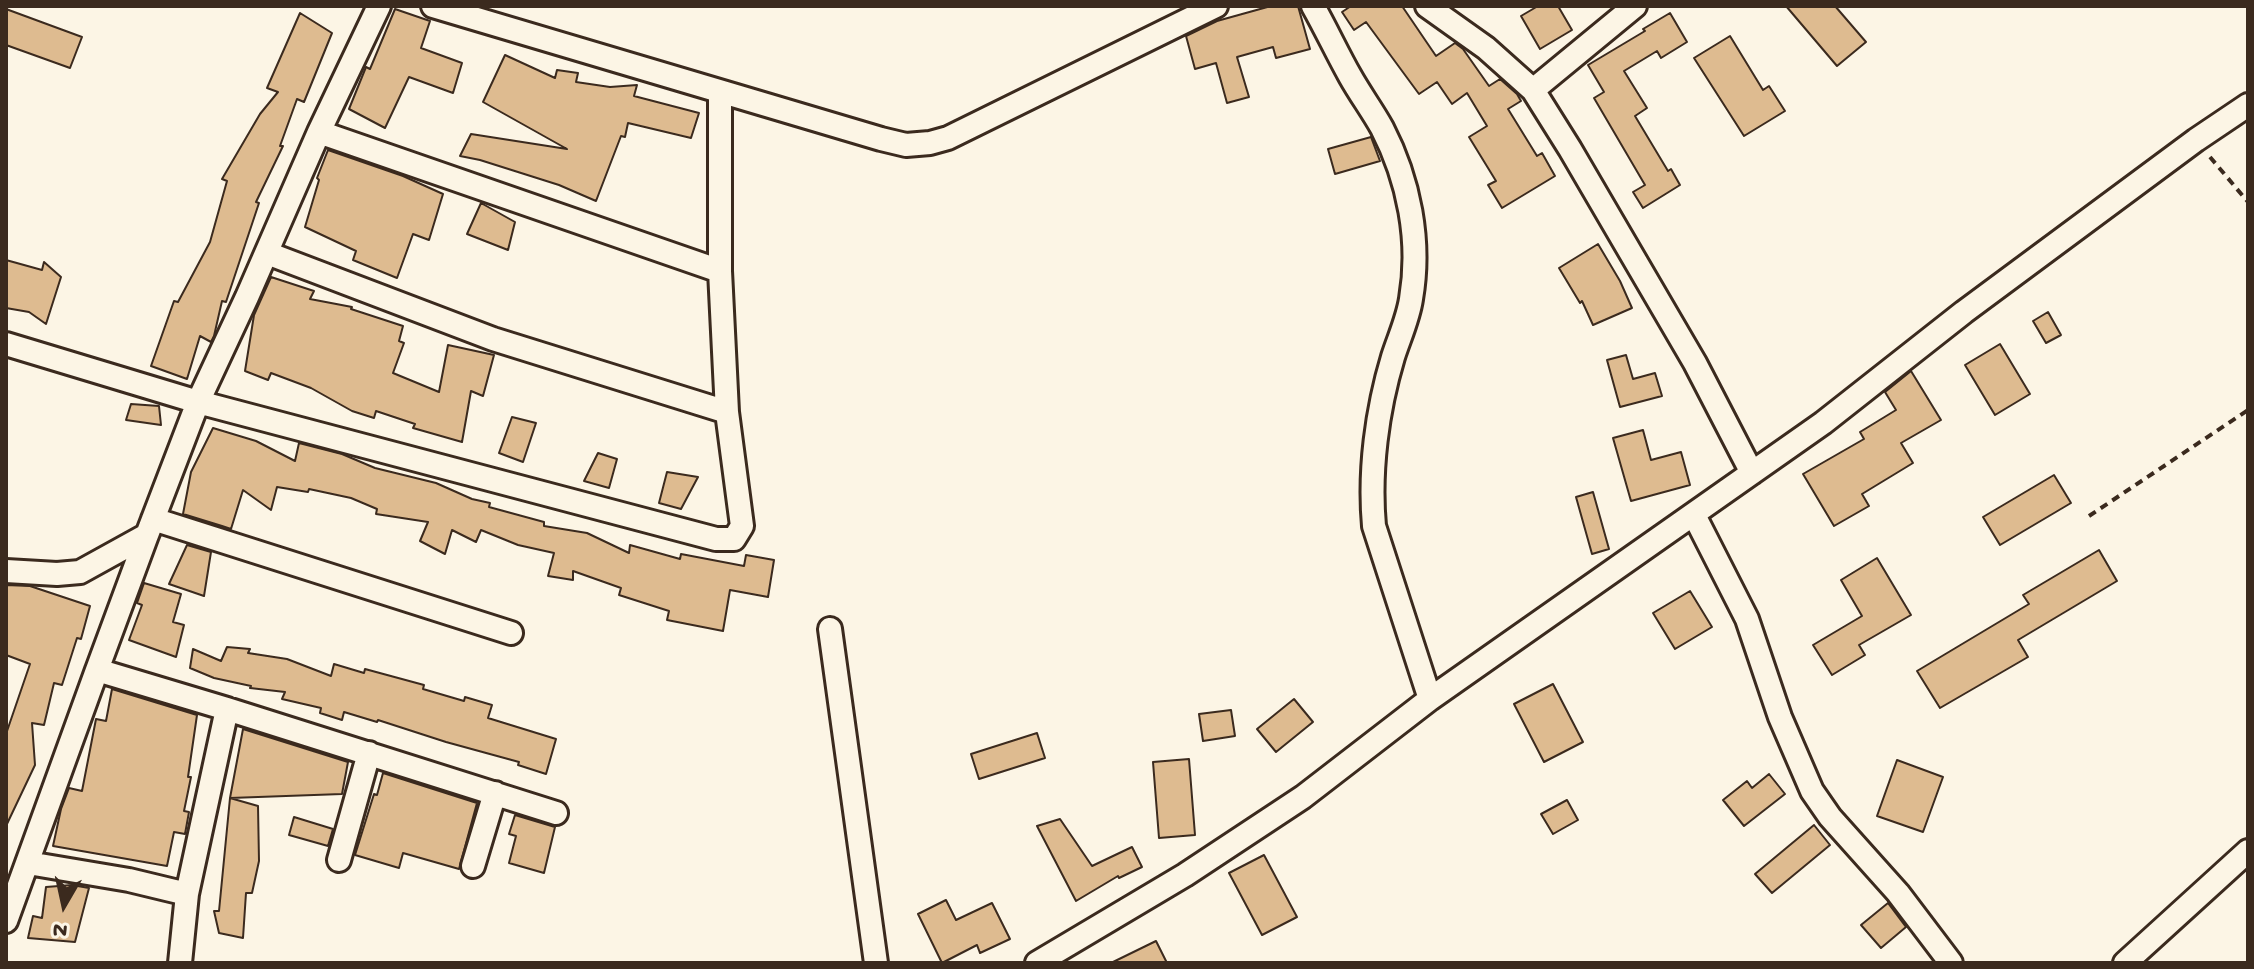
<!DOCTYPE html>
<style>
body{margin:0}
#map{position:relative;width:2254px;height:969px;overflow:hidden;background:#fcf5e5;font-family:"Gochi Hand",sans-serif}
canvas{display:block}
.frame{position:absolute;inset:0;border:8px solid #3b2a1e;pointer-events:none}
.north{position:absolute;left:24px;top:865px;width:80px;height:80px;-webkit-text-stroke:6px #fcf5e5;paint-order:stroke;rotate:189deg;font-size:22px;font-weight:700;line-height:32px;text-align:center;color:#3b2a1e}
.north::after{content:'';display:block;margin:auto;width:28px;height:36px;background:#3b2a1e;clip-path:polygon(50% 0,100% 100%,50% 72%,0 100%)}
</style>
<div id="map">
<canvas width="2254" height="969"></canvas>
<div class="frame"></div>
<div class="north">N</div>
</div>
<script>
const c = document.querySelector('canvas').getContext('2d');
c.lineJoin = 'round';
function fill(path, color) { c.fillStyle = color; c.fill(path, 'evenodd'); }
function stroke(path, color, width, dash) { c.strokeStyle = color; c.lineWidth = width; c.lineCap = dash ? 'butt' : 'round'; c.setLineDash(dash || []); c.stroke(path); }
const building = new Path2D(`
 M 1271,6 L 1298,6 L 1310,49 L 1276,58 L 1273,47 L 1237,57 L 1249,97 L 1227,103 L 1216,63 L 1195,69 L 1186,36 L 1217,21 Z
 M 1351,6 L 1402,6 L 1436,56 L 1455,43 L 1463,49 L 1489,86 L 1500,79 L 1517,94 L 1521,101 L 1508,109 L 1537,156 L 1542,153 L 1555,176 L 1502,208 L 1488,185 L 1496,181 L 1469,137 L 1487,126 L 1467,93 L 1452,104 L 1437,82 L 1419,94 L 1366,22 L 1354,30 L 1342,12 Z
 M 1538,6 L 1558,6 L 1572,30 L 1540,49 L 1521,16 Z
 M 1786,6 L 1835,6 L 1866,42 L 1837,66 Z
 M 6,9 L 82,37 L 70,68 L 6,45 Z
 M 395,9 L 430,21 L 421,48 L 462,63 L 453,93 L 409,77 L 385,128 L 349,109 L 366,67 L 370,69 Z
 M 300,13 L 332,33 L 304,102 L 297,99 L 280,146 L 283,146 L 256,202 L 259,203 L 226,302 L 222,301 L 214,336 L 211,342 L 200,336 L 187,379 L 151,366 L 174,301 L 178,302 L 210,242 L 227,181 L 222,179 L 260,114 L 278,92 L 267,88 Z
 M 1670,13 L 1687,42 L 1661,58 L 1657,51 L 1624,71 L 1647,108 L 1635,116 L 1668,171 L 1671,169 L 1680,185 L 1643,208 L 1633,192 L 1645,185 L 1594,98 L 1604,92 L 1588,65 L 1645,31 L 1643,29 Z
 M 1730,36 L 1763,90 L 1769,86 L 1785,111 L 1744,136 L 1694,58 Z
 M 505,55 L 555,78 L 557,70 L 578,73 L 576,82 L 610,87 L 637,85 L 634,96 L 699,113 L 691,138 L 628,123 L 625,137 L 621,136 L 596,201 L 559,185 L 480,160 L 460,156 L 471,134 L 567,149 L 483,102 Z
 M 1371,137 L 1380,161 L 1335,174 L 1328,149 Z
 M 328,150 L 403,176 L 443,194 L 429,240 L 413,234 L 397,278 L 353,260 L 356,251 L 305,227 L 319,180 L 317,178 Z
 M 481,203 L 515,222 L 508,250 L 467,234 Z
 M 1598,244 L 1620,281 L 1632,308 L 1593,325 L 1582,301 L 1580,303 L 1559,268 Z
 M 6,260 L 42,270 L 44,262 L 61,277 L 46,324 L 29,312 L 6,308 Z
 M 271,277 L 314,291 L 310,299 L 352,307 L 351,309 L 403,326 L 399,341 L 404,343 L 393,373 L 439,392 L 448,345 L 494,355 L 483,396 L 471,391 L 462,442 L 413,428 L 415,424 L 376,411 L 374,418 L 352,411 L 311,388 L 271,373 L 268,380 L 245,371 L 254,315 Z
 M 2048,312 L 2061,335 L 2046,343 L 2033,321 Z
 M 2000,344 L 2030,394 L 1995,415 L 1965,365 Z
 M 1626,355 L 1633,379 L 1655,373 L 1662,396 L 1620,407 L 1607,360 Z
 M 1911,371 L 1941,420 L 1901,443 L 1913,463 L 1862,494 L 1869,506 L 1834,526 L 1803,474 L 1864,439 L 1860,432 L 1896,410 L 1885,392 Z
 M 131,404 L 159,406 L 161,425 L 126,420 Z
 M 512,417 L 536,423 L 523,462 L 499,453 Z
 M 213,428 L 256,441 L 295,461 L 299,443 L 342,454 L 375,468 L 436,483 L 472,499 L 490,503 L 489,507 L 544,522 L 544,526 L 587,533 L 629,553 L 630,545 L 680,559 L 681,554 L 744,566 L 746,555 L 774,560 L 768,597 L 730,590 L 723,631 L 667,620 L 669,611 L 619,595 L 621,588 L 573,571 L 573,580 L 548,576 L 554,553 L 518,545 L 481,530 L 476,542 L 452,530 L 445,554 L 420,541 L 428,522 L 376,514 L 377,509 L 351,498 L 309,489 L 308,492 L 277,487 L 271,510 L 243,490 L 231,529 L 222,526 L 183,514 L 191,472 Z
 M 1643,430 L 1651,460 L 1681,452 L 1690,485 L 1631,501 L 1613,438 Z
 M 598,453 L 617,459 L 609,488 L 584,481 Z
 M 667,472 L 698,477 L 681,509 L 659,503 Z
 M 2054,475 L 2071,503 L 2000,545 L 1983,517 Z
 M 1593,492 L 1609,549 L 1592,554 L 1576,497 Z
 M 187,545 L 211,552 L 204,596 L 169,584 Z
 M 2099,550 L 2117,581 L 2018,640 L 2028,657 L 1940,708 L 1917,671 L 2029,604 L 2023,595 Z
 M 1877,558 L 1911,615 L 1859,645 L 1865,655 L 1832,675 L 1813,645 L 1862,616 L 1841,580 Z
 M 144,583 L 181,594 L 173,622 L 184,625 L 176,657 L 129,640 L 142,605 L 137,603 Z
 M 6,585 L 30,586 L 90,606 L 81,639 L 77,638 L 62,685 L 54,683 L 44,725 L 32,723 L 35,765 L 6,826 L 6,734 L 30,664 L 6,655 Z
 M 1690,591 L 1712,627 L 1675,649 L 1653,613 Z
 M 227,647 L 250,649 L 248,653 L 287,659 L 331,676 L 334,664 L 364,673 L 365,669 L 424,685 L 423,689 L 464,701 L 465,697 L 492,705 L 488,718 L 556,739 L 546,774 L 518,765 L 519,762 L 446,742 L 378,720 L 377,722 L 344,712 L 342,720 L 320,713 L 321,708 L 282,699 L 285,692 L 250,688 L 251,686 L 214,678 L 190,668 L 193,649 L 221,661 Z
 M 1553,684 L 1583,742 L 1544,762 L 1514,704 Z
 M 112,689 L 197,715 L 188,777 L 191,777 L 184,811 L 189,812 L 185,834 L 174,832 L 167,866 L 53,846 L 61,809 L 69,788 L 82,791 L 96,719 L 106,721 Z
 M 1294,699 L 1313,722 L 1276,752 L 1257,729 Z
 M 1231,710 L 1235,736 L 1203,741 L 1199,714 Z
 M 243,729 L 348,762 L 342,794 L 230,798 Z
 M 1037,733 L 1045,758 L 979,779 L 971,754 Z
 M 1189,759 L 1195,835 L 1159,838 L 1153,762 Z
 M 1897,760 L 1943,777 L 1923,832 L 1877,816 Z
 M 383,773 L 477,803 L 459,869 L 403,853 L 399,868 L 355,855 L 374,794 L 377,795 Z
 M 1769,774 L 1785,794 L 1744,826 L 1723,800 L 1747,781 L 1752,788 Z
 M 230,798 L 258,806 L 259,861 L 252,893 L 246,893 L 243,938 L 219,933 L 214,911 L 219,911 Z
 M 1567,800 L 1578,820 L 1553,834 L 1541,814 Z
 M 515,815 L 555,827 L 544,873 L 509,863 L 516,836 L 509,834 Z
 M 294,817 L 333,829 L 328,846 L 289,835 Z
 M 1060,819 L 1092,866 L 1132,847 L 1142,867 L 1119,878 L 1118,876 L 1076,901 L 1037,826 Z
 M 1814,825 L 1830,845 L 1772,893 L 1755,874 Z
 M 1264,855 L 1297,917 L 1262,935 L 1229,873 Z
 M 72,885 L 89,888 L 75,942 L 28,938 L 33,916 L 42,918 L 46,887 Z
 M 946,900 L 956,920 L 992,903 L 1010,939 L 980,953 L 977,945 L 942,963 L 918,914 Z
 M 1888,903 L 1906,927 L 1881,948 L 1861,925 Z
 M 1156,941 L 1167,963 L 1111,963 Z`);
const path = new Path2D(`
 M 2210,157 L 2248,202
 M 2089,516 L 2248,410`);
const minor = new Path2D(`
 M 433,6 L 881,139 L 906,145 L 930,143 L 948,138 L 1216,6
 M 1313,6 C 1326,29 1337,53 1350,76 C 1360,94 1372,110 1382,128 C 1409,180 1421,241 1411,299 C 1408,319 1399,338 1393,357 C 1377,410 1369,471 1374,526 L 1430,699
 M 1427,6 L 1486,48 L 1533,90 L 1570,149 L 1695,363 L 1752,473
 M 1533,90 L 1635,6
 M 319,132 L 720,271
 M 267,253 L 493,339 L 727,412
 M 6,344 L 198,402 L 716,539 L 734,539 L 742,526 L 727,412 L 720,271 L 720,93
 M 1694,515 L 1747,619 L 1780,717 L 1812,791 L 1830,817 L 1898,893 L 1951,963
 M 153,519 L 511,633
 M 6,571 L 57,574 L 80,572 L 147,535 L 198,402 L 247,297 L 319,132 L 379,6
 M 830,629 L 876,963
 M 97,670 L 147,535
 M 339,860 L 369,753
 M 28,863 L 129,880 L 187,894
 M 473,866 L 495,793
 M 6,921 L 97,670 L 227,709 L 556,813
 M 180,963 L 187,894 L 227,709
 M 1037,963 L 1185,875 L 1303,797 L 1430,699 L 1823,423 L 1964,312 L 2196,140 L 2248,105
 M 2125,963 L 2248,851`);
fill(building, '#debb90');
stroke(building, '#3b2a1e', 2);
stroke(minor, '#3b2a1e', 28);
stroke(path, '#3b2a1e', 4, [8, 6]);
stroke(minor, '#fcf5e5', 22);
</script>
